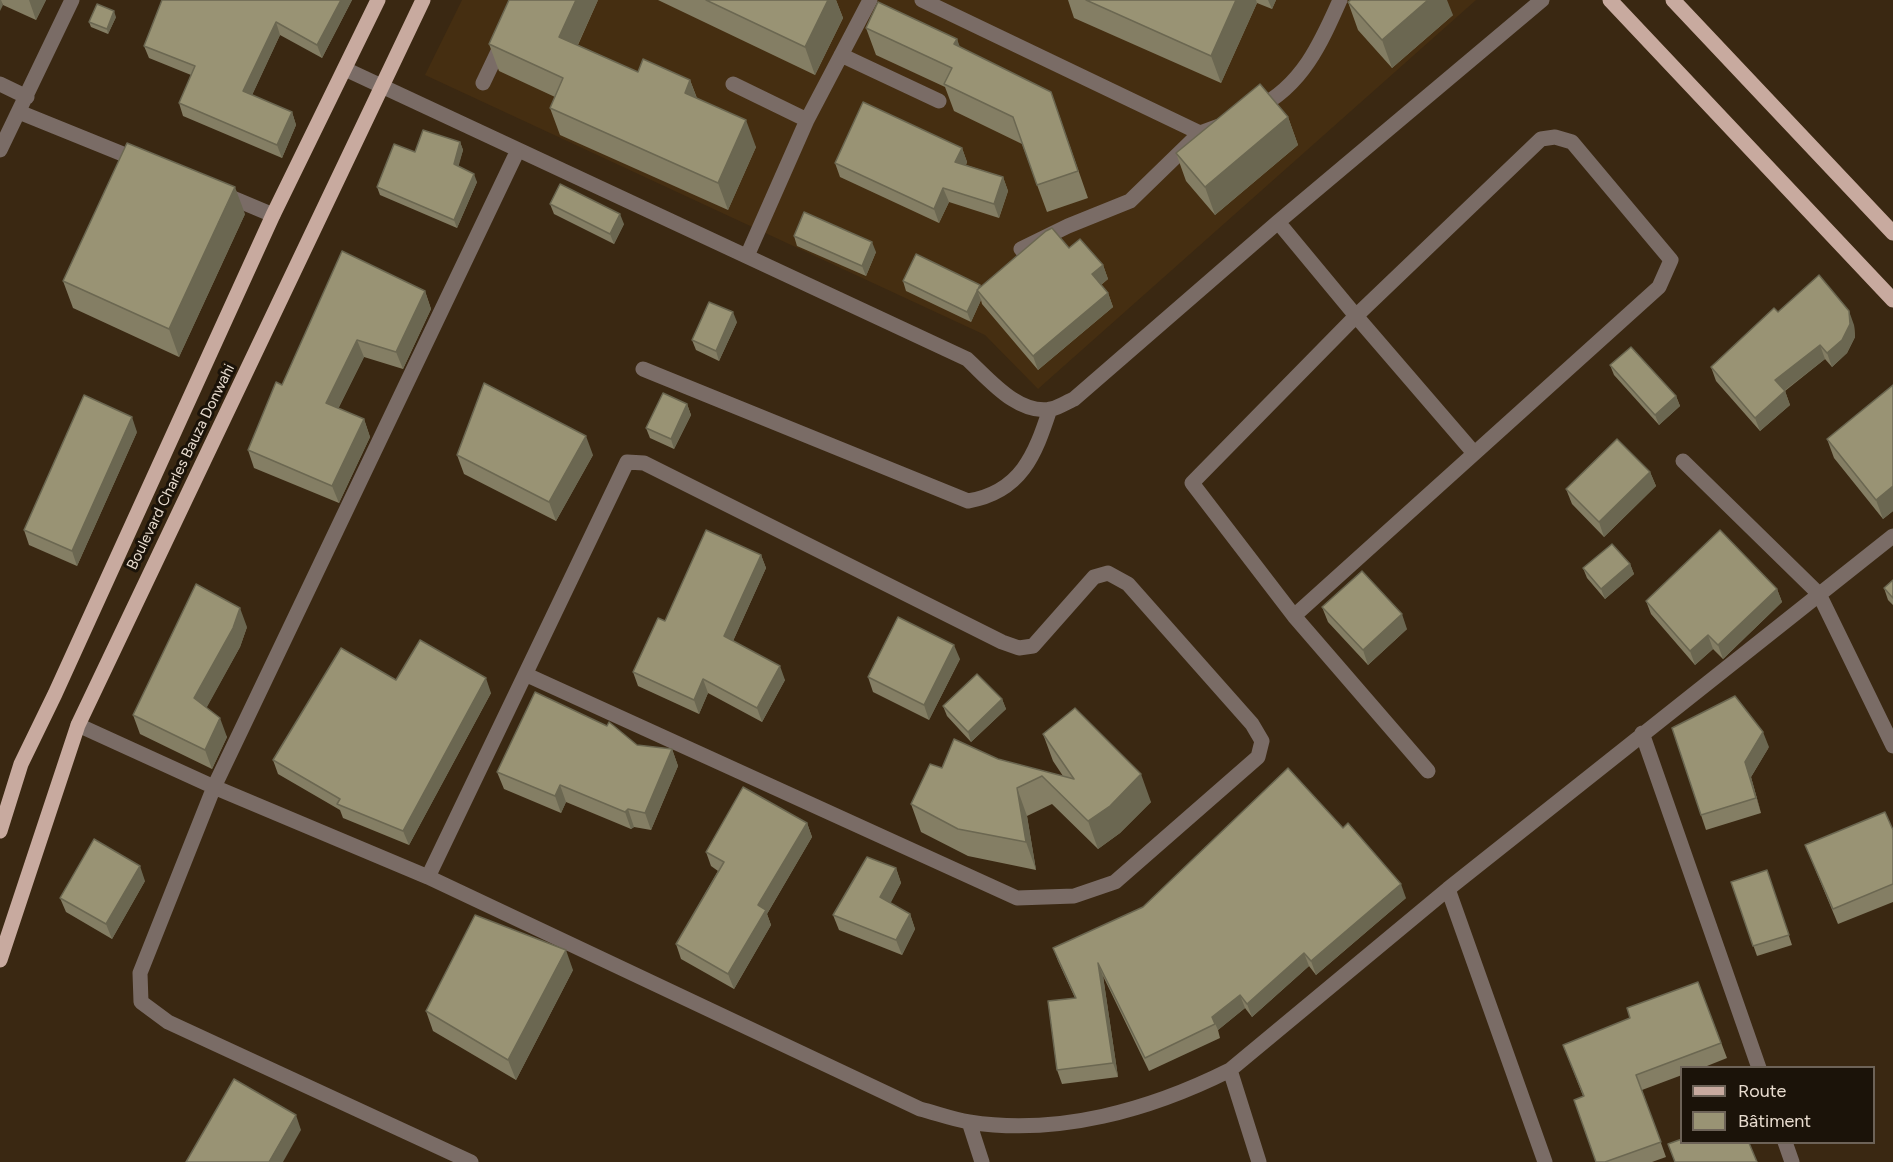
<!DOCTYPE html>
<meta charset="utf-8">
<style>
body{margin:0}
#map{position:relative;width:1893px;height:1162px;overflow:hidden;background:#3a2812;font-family:Figtree,sans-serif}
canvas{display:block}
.legend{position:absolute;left:1680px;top:1066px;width:195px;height:78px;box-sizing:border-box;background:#1b1309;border:2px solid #6d6358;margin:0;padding:8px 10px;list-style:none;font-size:18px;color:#e8dccf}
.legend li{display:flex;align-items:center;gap:12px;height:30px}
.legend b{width:30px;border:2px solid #6d6358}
</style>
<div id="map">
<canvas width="1893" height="1162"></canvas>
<ul class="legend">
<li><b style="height:8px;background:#c8aa9f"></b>Route</li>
<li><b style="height:16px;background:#999374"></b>Bâtiment</li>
</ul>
</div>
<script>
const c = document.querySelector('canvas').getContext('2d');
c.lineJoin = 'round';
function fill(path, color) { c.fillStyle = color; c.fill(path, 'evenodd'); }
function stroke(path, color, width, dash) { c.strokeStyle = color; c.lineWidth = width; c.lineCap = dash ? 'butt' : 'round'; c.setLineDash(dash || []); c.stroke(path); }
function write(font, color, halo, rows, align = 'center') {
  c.font = font + ' Figtree,sans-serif'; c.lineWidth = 6; c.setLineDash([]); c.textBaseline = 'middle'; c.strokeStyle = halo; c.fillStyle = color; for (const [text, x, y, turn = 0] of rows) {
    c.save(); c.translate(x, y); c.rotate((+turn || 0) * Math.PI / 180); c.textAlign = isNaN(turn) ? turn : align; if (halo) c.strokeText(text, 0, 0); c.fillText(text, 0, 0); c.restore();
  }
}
const built = new Path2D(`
 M 462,0 L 1476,0 L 1038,389 L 985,335 L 425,75 Z`);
const minor = new Path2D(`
 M 922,0 L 1200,133
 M 841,55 L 939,101
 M 345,69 L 967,359 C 988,378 1018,416 1052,409 C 1059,407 1067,402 1074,399 L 1278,222 L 1542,0
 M 483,83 L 503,41
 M 0,84 L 27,97
 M 733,84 L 807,120
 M 1257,108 C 1302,86 1321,43 1340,0
 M 19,112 L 140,161
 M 0,150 L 72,0
 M 223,194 L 273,215
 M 1278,222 L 1356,316 L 1541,139 L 1555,137 L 1572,142 L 1671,260 L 1659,287 L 1294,616
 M 1021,249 L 1068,226 L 1130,201 L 1200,133 L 1219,126
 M 747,256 L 807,120 L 870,0
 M 643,369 L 968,501 C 1021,492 1035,455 1050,409
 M 1683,461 L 1819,594 L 1893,746
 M 78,725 L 214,787 L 428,877 L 920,1109 C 936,1113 952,1119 969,1122 C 1058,1136 1150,1110 1230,1070 L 1448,889 L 1893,536
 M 1642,733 L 1759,1068
 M 1428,771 L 1294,616 L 1192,483 L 1356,316 L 1474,453
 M 428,877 L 627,462 L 644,463 L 1002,642 L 1019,648 L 1033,646 L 1094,577 L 1108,573 L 1128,584 L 1252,724 L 1262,741 L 1258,757 L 1115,882 L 1074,896 L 1017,898 L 527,675
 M 1448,889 L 1545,1162
 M 1230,1070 L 1259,1162
 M 969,1122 L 982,1162
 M 1785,1142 L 1792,1162
 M 471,1162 L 168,1022 L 141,1002 L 140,973 L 214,787 L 517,152`);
const major = new Path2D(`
 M 1610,0 L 1893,300
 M 1673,0 L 1893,233
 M 0,831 L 21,764 L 55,694 L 273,215 L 378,0
 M 0,960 L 78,725 L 423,0`);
const wall = new Path2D(`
 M 0,0 L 46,0 L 36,20 L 3,5 Z
 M 162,0 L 352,0 L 322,58 L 280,35 L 252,95 L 292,112 L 296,125 L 282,158 L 183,116 L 179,103 L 191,75 L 149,58 L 144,46 Z
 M 598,0 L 578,45 L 638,72 L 690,80 L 697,98 L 756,147 L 728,210 L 560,135 L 550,108 L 555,97 L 499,71 L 489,44 Z
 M 658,0 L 836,0 L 843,18 L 815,75 Z
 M 1068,0 L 1276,0 L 1272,9 L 1257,3 L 1221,83 L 1074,18 Z
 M 1348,2 L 1453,15 L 1392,68 L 1358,30 Z
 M 116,17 L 108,34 L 91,27 L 89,22 Z
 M 866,28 L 957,39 L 959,47 L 1051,92 L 1088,198 L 1047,212 L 1022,144 L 954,111 L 945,87 L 876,55 Z
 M 1288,117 L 1298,145 L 1215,215 L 1186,181 L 1176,153 Z
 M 460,142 L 463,150 L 458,166 L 477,182 L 457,228 L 380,195 L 377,187 L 415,152 Z
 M 962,148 L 967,162 L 966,165 L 1003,177 L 1008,191 L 999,218 L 949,202 L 939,223 L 840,177 L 835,163 Z
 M 550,204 L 624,224 L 614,244 L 554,214 Z
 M 245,214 L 179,357 L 73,308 L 63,281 Z
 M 794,236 L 876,252 L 866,276 L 797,246 Z
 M 1069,248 L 1103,265 L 1108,279 L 1101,285 L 1108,293 L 1113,307 L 1038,370 L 982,304 L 981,300 L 971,322 L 906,291 L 903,281 L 980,285 L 981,287 Z
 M 425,291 L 431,309 L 403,369 L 364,357 L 338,409 L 364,419 L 370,437 L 339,503 L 254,468 L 248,450 L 282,385 Z
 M 1778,312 L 1854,325 L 1855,337 L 1847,353 L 1832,367 L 1825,359 L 1785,391 L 1790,405 L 1760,431 L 1716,381 L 1711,367 Z
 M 737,322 L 719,361 L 696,350 L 692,340 Z
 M 1610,365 L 1676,396 L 1680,406 L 1659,425 L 1614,375 Z
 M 1893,385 L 1893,511 L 1883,519 L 1834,458 L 1827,439 Z
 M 687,404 L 691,415 L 674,449 L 650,438 L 646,428 Z
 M 137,432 L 77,566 L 29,545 L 24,530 Z
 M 457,455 L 593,455 L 556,521 L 464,474 Z
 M 1650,472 L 1656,486 L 1604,537 L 1572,504 L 1566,489 Z
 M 761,555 L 766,568 L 733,641 L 785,680 L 762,722 L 708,693 L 699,714 L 638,686 L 633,672 L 665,621 Z
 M 1630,564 L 1634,574 L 1605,599 L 1587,578 L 1583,568 Z
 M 1893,580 L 1893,605 L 1888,600 L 1884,588 Z
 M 1777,589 L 1782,602 L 1723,659 L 1713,649 L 1695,665 L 1651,614 L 1646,601 Z
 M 1322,607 L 1407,629 L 1368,665 L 1328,622 Z
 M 247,627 L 240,647 L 206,708 L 227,737 L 212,769 L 140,734 L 133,715 Z
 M 960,659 L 929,720 L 873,692 L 868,677 Z
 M 396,680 L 491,693 L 409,845 L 343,818 L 340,810 L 278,774 L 273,760 Z
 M 1002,699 L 1006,709 L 971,742 L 947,716 L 943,706 Z
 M 1043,734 L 1151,802 L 1120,833 L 1098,849 L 1052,804 L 1027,816 L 1036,870 L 968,856 L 921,832 L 911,804 L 942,768 L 998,759 L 1063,776 L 1053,761 Z
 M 637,745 L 672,749 L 678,766 L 651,830 L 634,827 L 631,829 L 566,802 L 561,813 L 504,789 L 497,772 Z
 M 1769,747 L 1751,777 L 1761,813 L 1706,830 L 1701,815 Z
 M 807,823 L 812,837 L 767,914 L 771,925 L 734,989 L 681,959 L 676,944 L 718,871 L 711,866 L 706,852 Z
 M 1893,830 L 1893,902 L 1838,924 L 1805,845 Z
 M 896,868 L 901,883 L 890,903 L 910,914 L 915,929 L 902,955 L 839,930 L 833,915 Z
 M 1767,870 L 1792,945 L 1757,956 L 1731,882 Z
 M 145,881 L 112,939 L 66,912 L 60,898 Z
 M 1406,898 L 1316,975 L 1309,966 L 1252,1017 L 1245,1008 L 1218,1030 L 1220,1038 L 1149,1071 L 1103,976 L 1118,1077 L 1062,1084 L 1057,1070 L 1075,998 L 1058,961 L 1053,948 Z
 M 573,970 L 516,1080 L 433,1031 L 426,1011 Z
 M 1698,982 L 1727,1058 L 1702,1068 L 1682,1068 L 1682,1075 L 1642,1090 L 1666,1157 L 1652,1162 L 1596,1162 L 1583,1096 L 1563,1045 L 1630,1018 Z`);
const shadedWall = new Path2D(`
 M 0,0 L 1,0 L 3,5 L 0,11 Z
 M 29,0 L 46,0 L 36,20 Z
 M 341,0 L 352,0 L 322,58 L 317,45 Z
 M 576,0 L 598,0 L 569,64 L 559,37 Z
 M 828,0 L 836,0 L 843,18 L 815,75 L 805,47 Z
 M 1236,0 L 1256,0 L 1257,3 L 1221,83 L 1211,56 Z
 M 1268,0 L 1276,0 L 1272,9 Z
 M 1428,0 L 1447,0 L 1453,15 L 1392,68 L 1382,40 Z
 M 114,11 L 116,17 L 108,34 L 107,29 Z
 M 276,22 L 280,35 L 248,104 L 243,91 Z
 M 957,39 L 967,66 L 954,44 Z
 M 690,80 L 700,107 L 685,93 Z
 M 292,112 L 296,125 L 282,158 L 277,145 Z
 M 1288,117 L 1298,145 L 1215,215 L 1205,187 Z
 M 746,120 L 756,147 L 728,210 L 718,183 Z
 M 460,142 L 463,150 L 457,172 L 454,164 Z
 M 962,148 L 967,162 L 961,176 L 955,162 Z
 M 474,174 L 477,182 L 457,228 L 454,220 Z
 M 1003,177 L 1008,191 L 999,218 L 994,204 Z
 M 235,187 L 245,214 L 179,357 L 169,329 Z
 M 943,188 L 949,202 L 939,223 L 934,209 Z
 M 620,214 L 624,224 L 614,244 L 610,234 Z
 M 872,242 L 876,252 L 866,276 L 862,266 Z
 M 1103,265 L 1108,279 L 1097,288 L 1092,274 Z
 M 977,290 L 981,300 L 971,322 L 967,312 Z
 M 425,291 L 431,309 L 403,369 L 396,352 Z
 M 1108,293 L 1113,307 L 1038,370 L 1033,356 Z
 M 1849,311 L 1854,325 L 1855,337 L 1847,353 L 1832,367 L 1827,353 Z
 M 733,312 L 737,322 L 719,361 L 716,351 Z
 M 357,340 L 364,357 L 332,421 L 326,403 Z
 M 1820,345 L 1825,359 L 1780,394 L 1775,380 Z
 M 1785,391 L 1790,405 L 1760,431 L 1755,418 Z
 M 1676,396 L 1680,406 L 1659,425 L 1655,415 Z
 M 687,404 L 691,415 L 674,449 L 671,439 Z
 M 132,417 L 137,432 L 77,566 L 72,551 Z
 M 364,419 L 370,437 L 339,503 L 332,486 Z
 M 586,436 L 593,455 L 556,521 L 549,502 Z
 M 1650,472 L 1656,486 L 1604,537 L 1599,522 Z
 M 1893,486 L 1893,511 L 1883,519 L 1876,500 Z
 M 761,555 L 766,568 L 729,650 L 724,636 Z
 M 1630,564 L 1634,574 L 1605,599 L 1601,589 Z
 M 1777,589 L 1782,602 L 1723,659 L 1718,645 Z
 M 240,608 L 247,627 L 240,647 L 201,718 L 194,698 Z
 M 1402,614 L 1407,629 L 1368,665 L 1363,650 Z
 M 1708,635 L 1713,649 L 1695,665 L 1690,651 Z
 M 954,645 L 960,659 L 929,720 L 924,705 Z
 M 780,666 L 785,680 L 762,722 L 757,708 Z
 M 486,678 L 491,693 L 409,845 L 403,831 Z
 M 703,679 L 708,693 L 699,714 L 694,700 Z
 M 1002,699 L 1006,709 L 971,742 L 968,732 Z
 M 220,718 L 227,737 L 212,769 L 205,750 Z
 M 1763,732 L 1769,747 L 1751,777 L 1761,813 L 1745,762 Z
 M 672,749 L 678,766 L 651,830 L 645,813 Z
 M 1141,774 L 1151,802 L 1120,833 L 1098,849 L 1088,821 Z
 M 560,785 L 566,802 L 561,813 L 555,796 Z
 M 1017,788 L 1027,816 L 1036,870 L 1026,842 Z
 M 628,809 L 634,827 L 631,829 L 625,812 Z
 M 807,823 L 812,837 L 767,914 L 771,925 L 734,989 L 728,974 L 758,905 Z
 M 140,866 L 145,881 L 112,939 L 106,924 Z
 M 896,868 L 901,883 L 886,912 L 880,897 Z
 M 1401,884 L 1406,898 L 1316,975 L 1311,961 Z
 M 910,914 L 915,929 L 902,955 L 896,940 Z
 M 566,950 L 573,970 L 516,1080 L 508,1060 Z
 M 1304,953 L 1309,966 L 1252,1017 L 1247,1004 Z
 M 1098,963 L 1103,976 L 1118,1077 L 1113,1063 Z
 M 1240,995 L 1245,1008 L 1218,1030 L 1212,1017 Z
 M 296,1115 L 301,1130 L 283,1162 L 269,1162 Z`);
const building = new Path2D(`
 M 162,0 L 341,0 L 317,45 L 276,22 L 243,91 L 292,112 L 277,145 L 179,103 L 195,66 L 144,46 Z
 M 509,0 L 576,0 L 559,37 L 638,72 L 643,59 L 690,80 L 685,93 L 746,120 L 718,183 L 550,108 L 563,78 L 489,44 Z
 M 706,0 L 828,0 L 805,47 Z
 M 1086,0 L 1236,0 L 1211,56 Z
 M 1351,0 L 1428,0 L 1382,40 L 1348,2 Z
 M 878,2 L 957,39 L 954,44 L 1051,92 L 1078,171 L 1037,185 L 1013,117 L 944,84 L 952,68 L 866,28 Z
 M 97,4 L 114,11 L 107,29 L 89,22 Z
 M 1260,84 L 1288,117 L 1205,187 L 1176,153 Z
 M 863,102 L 962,148 L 955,162 L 1003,177 L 994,204 L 943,188 L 934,209 L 835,163 Z
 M 423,130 L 460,142 L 454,164 L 474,174 L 454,220 L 377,187 L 394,144 L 415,152 Z
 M 127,143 L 235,187 L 169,329 L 63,281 Z
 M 560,184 L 620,214 L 610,234 L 550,204 Z
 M 804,212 L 872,242 L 862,266 L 794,236 Z
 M 1052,228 L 1069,248 L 1080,239 L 1103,265 L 1092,274 L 1108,293 L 1033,356 L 977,290 L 1046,231 Z
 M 342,251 L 425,291 L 396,352 L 357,340 L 326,403 L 364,419 L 332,486 L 248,450 L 276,382 L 282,385 Z
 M 916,254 L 980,285 L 967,312 L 903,281 Z
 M 1819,275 L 1849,311 L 1850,324 L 1842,340 L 1827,353 L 1820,345 L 1775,380 L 1785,391 L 1755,418 L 1711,367 L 1774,308 L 1778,312 Z
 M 709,302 L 733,312 L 716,351 L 692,340 Z
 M 1631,347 L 1676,396 L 1655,415 L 1610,365 Z
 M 484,383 L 586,436 L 549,502 L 457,455 Z
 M 1893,385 L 1893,486 L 1876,500 L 1827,439 Z
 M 663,393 L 687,404 L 671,439 L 646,428 Z
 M 84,395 L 132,417 L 72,551 L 24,530 Z
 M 1617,439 L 1650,472 L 1599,522 L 1566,489 Z
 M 706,530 L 761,555 L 724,636 L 780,666 L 757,708 L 703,679 L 694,700 L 633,672 L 658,618 L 665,621 Z
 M 1720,530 L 1777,589 L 1718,645 L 1708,635 L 1690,651 L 1646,601 Z
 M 1612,544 L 1630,564 L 1601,589 L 1583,568 Z
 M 1362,571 L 1402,614 L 1363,650 L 1322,607 Z
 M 1893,580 L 1893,598 L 1884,588 Z
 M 196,584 L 240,608 L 233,628 L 194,698 L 220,718 L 205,750 L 133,715 Z
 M 898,617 L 954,645 L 924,705 L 868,677 Z
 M 420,640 L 486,678 L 403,831 L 337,804 L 340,799 L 273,760 L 341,648 L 396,680 Z
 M 977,674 L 1002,699 L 968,732 L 943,706 Z
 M 535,692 L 607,726 L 609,722 L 637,745 L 672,749 L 645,813 L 628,809 L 625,812 L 560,785 L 555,796 L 497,772 Z
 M 1735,696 L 1763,732 L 1745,762 L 1756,798 L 1701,815 L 1672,728 Z
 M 1075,708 L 1141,774 L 1110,806 L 1088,821 L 1042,776 L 1017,788 L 1026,842 L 958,829 L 911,804 L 930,764 L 942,768 L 954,739 L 998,759 L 1074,779 L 1043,734 Z
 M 1288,768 L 1343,828 L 1348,823 L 1401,884 L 1311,961 L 1304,953 L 1247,1004 L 1240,995 L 1212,1017 L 1215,1024 L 1145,1058 L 1098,963 L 1113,1063 L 1057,1070 L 1048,1001 L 1076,998 L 1053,948 L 1143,907 Z
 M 743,787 L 807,823 L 758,905 L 766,910 L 728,974 L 676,944 L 724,862 L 706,852 Z
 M 1885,812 L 1893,830 L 1893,884 L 1833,909 L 1805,845 Z
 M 94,839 L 140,866 L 106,924 L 60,898 Z
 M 867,857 L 896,868 L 880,897 L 910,914 L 896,940 L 833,915 Z
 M 1767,870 L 1789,935 L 1753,946 L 1731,882 Z
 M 475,915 L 566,950 L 508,1060 L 426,1011 Z
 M 1698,982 L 1721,1043 L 1636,1075 L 1661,1142 L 1605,1162 L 1596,1162 L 1574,1100 L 1584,1096 L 1563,1045 L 1630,1018 L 1627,1008 Z
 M 234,1079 L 296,1115 L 269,1162 L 186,1162 Z
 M 1682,1139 L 1682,1143 L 1749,1143 L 1757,1162 L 1675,1162 L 1668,1144 Z`);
const streetNames = [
 ["Boulevard Charles Bauza Donwahi",181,467,-64]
];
fill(built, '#452e11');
stroke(minor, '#7a6c66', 15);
stroke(major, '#c8aa9f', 15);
fill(wall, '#847e64');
fill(shadedWall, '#6b6751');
fill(building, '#999374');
stroke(building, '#6b6751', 1.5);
write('15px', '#e8dccf', '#1b1309', streetNames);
</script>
